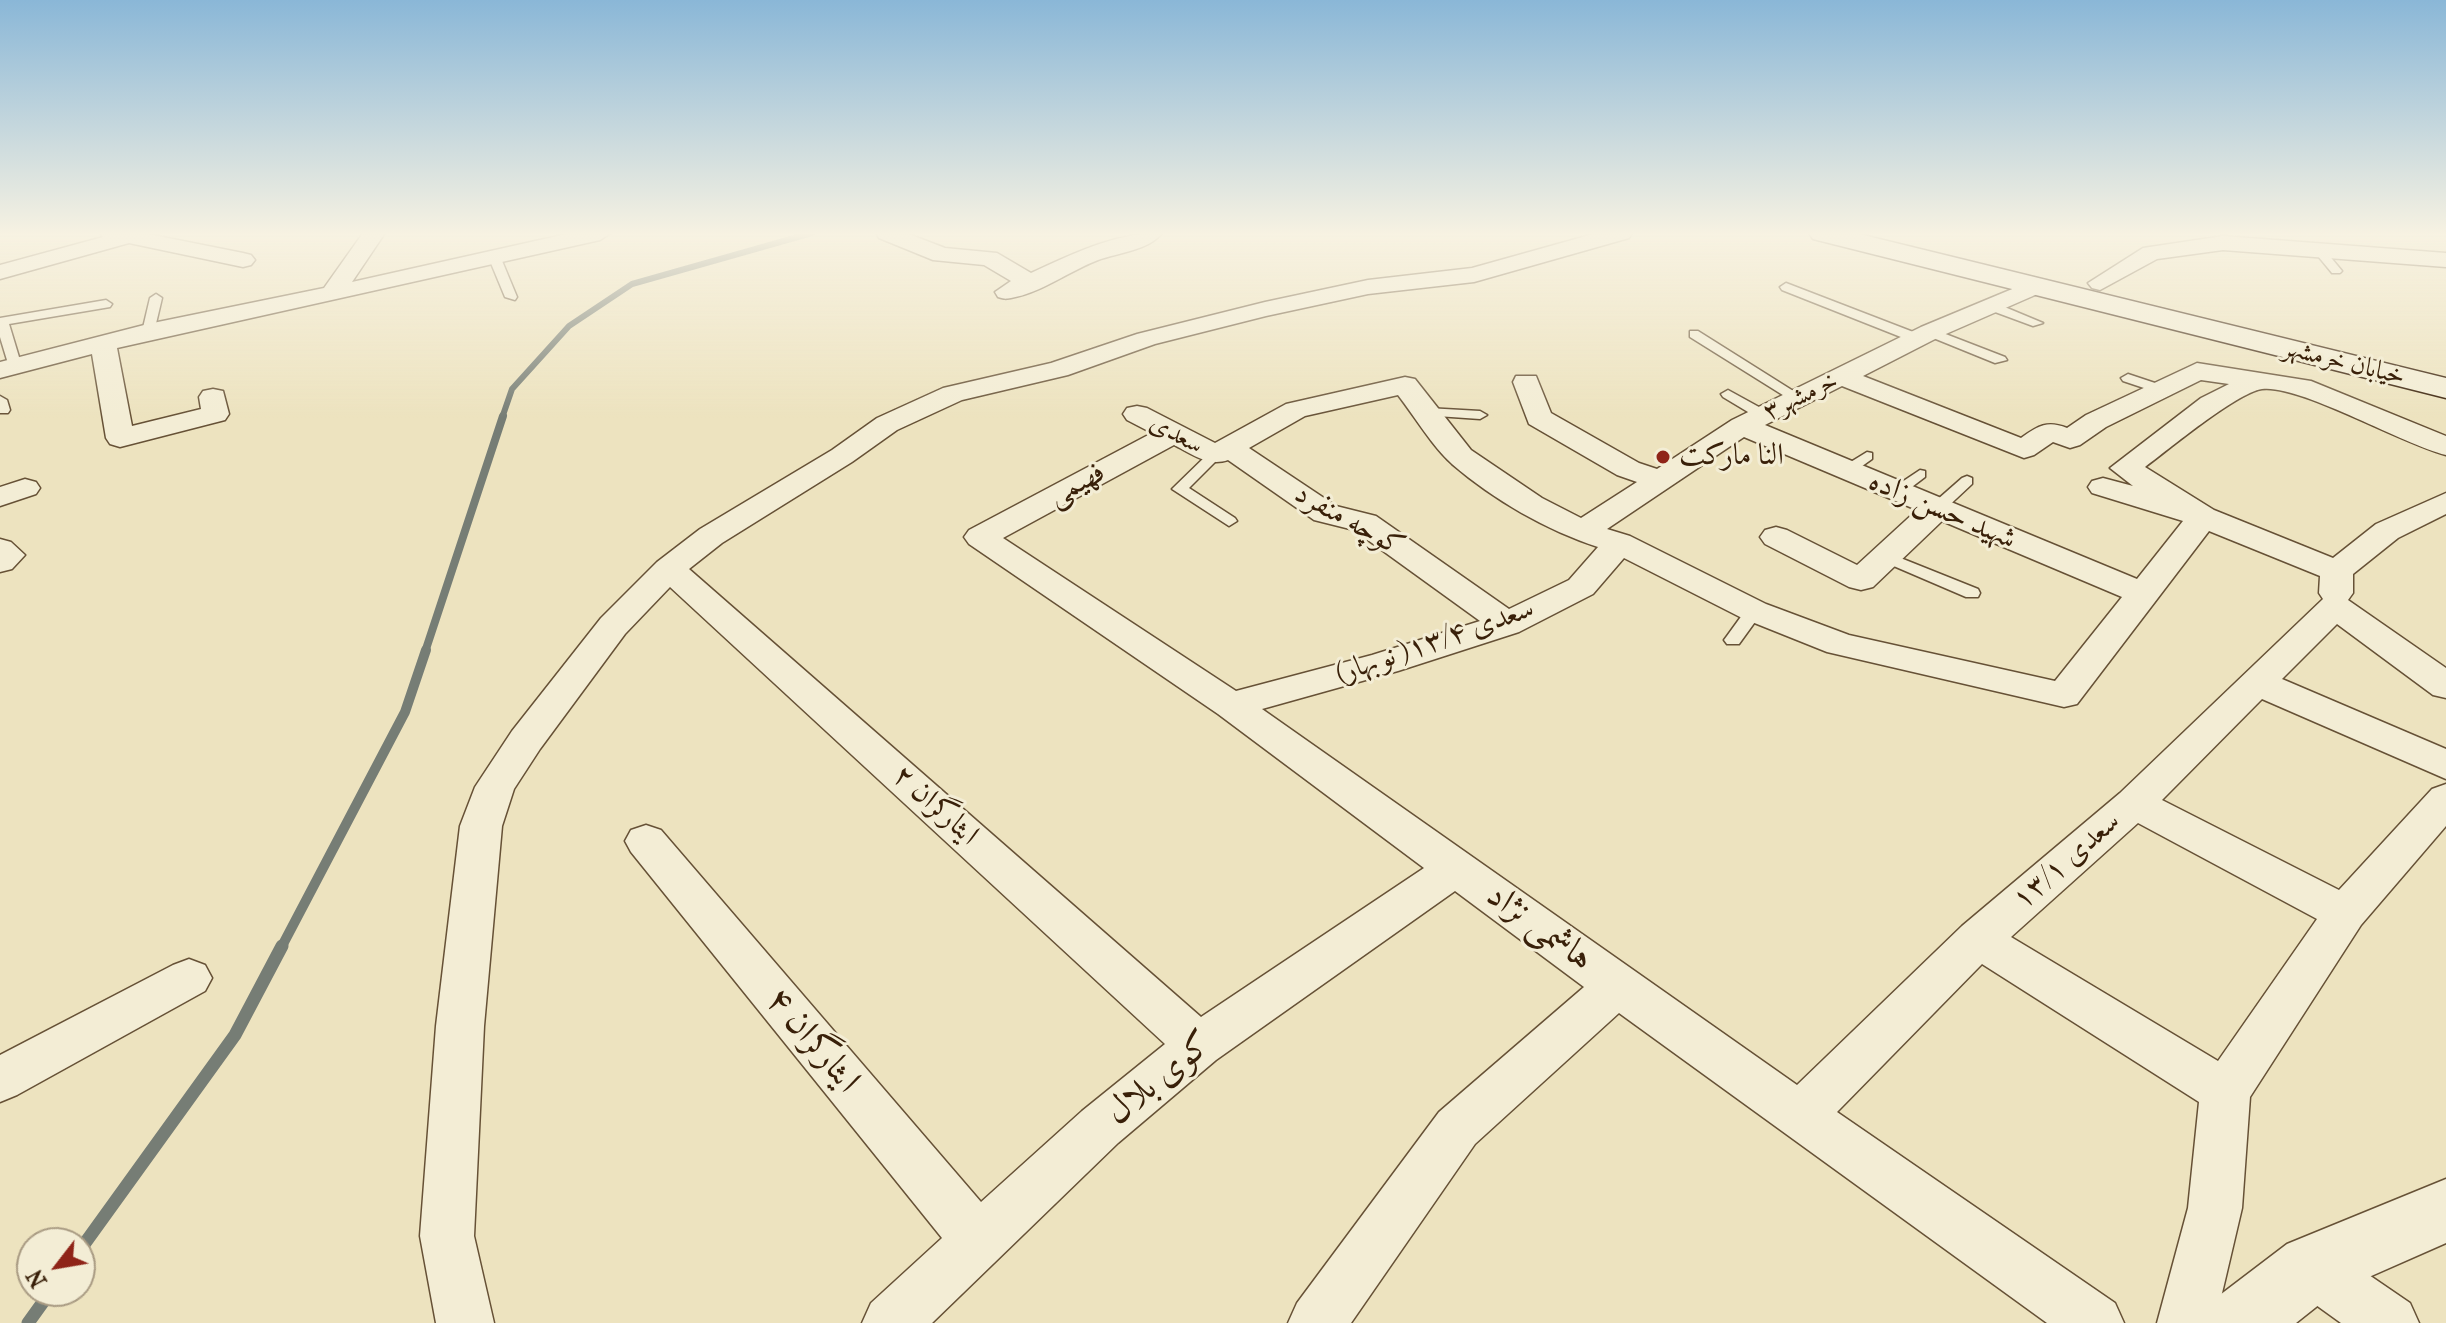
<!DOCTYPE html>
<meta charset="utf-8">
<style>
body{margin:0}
#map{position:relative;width:2446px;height:1323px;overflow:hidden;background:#ede3bf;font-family:"IM FELL French Canon",serif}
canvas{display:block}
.north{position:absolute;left:16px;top:1227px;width:80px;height:80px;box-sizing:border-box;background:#f3edd5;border:2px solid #a99b83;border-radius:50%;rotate:239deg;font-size:22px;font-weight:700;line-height:32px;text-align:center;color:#392009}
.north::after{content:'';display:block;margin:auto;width:28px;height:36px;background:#8f2418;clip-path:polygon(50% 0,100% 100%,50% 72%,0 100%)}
</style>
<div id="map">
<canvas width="2446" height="1323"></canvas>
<div class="north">N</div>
</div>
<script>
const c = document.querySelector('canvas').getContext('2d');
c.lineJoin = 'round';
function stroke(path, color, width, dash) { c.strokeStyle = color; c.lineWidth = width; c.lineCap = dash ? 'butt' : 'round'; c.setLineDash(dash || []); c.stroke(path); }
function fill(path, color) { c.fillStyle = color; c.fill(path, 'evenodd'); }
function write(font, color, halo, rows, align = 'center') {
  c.font = font + ' "IM FELL French Canon",Amiri,serif'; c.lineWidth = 6; c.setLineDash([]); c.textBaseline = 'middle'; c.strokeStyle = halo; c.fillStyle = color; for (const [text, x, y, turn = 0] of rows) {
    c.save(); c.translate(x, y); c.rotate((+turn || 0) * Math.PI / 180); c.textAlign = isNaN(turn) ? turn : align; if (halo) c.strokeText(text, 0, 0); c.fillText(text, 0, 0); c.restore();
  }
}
const streamFar3 = new Path2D(`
 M 502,418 L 512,389 L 569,326 L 632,284 L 812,233`);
const streamFar2 = new Path2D(`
 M 425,652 L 503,416`);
const streamFar1 = new Path2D(`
 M 281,948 L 405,712 L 426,650`);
const stream = new Path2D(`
 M 80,1250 L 235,1035 L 282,946
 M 28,1323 L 51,1291`);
const service = new Path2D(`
 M 2315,248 L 2323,248 L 2342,271 L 2340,273 L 2332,273 L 2313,250 Z
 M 494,253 L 500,256 L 517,297 L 515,300 L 505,297 L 488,256 Z
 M 1786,283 L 1921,335 L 1922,338 L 1911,341 L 1782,290 L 1780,287 Z
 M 156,294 L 162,298 L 154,332 L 144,335 L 142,332 L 150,298 Z
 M 106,300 L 112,304 L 110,307 L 9,324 L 22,367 L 15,371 L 10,370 L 0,337 L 0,318 Z
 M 1987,303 L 1995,303 L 2043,323 L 2033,326 L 1987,309 Z
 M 1930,328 L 2005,357 L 2007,360 L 1995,363 L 1926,335 L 1924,332 Z
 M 1690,331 L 1698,331 L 1806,399 L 1804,402 L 1794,402 L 1690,337 Z
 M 2128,374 L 2164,386 L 2166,389 L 2159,393 L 2123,381 L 2121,378 Z
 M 1728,390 L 1768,412 L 1770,415 L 1768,418 L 1758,418 L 1723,397 L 1721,394 Z
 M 0,396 L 7,400 L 10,410 L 8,413 L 0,413 Z
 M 1427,408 L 1480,411 L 1487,415 L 1480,419 L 1422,415 L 1420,412 Z
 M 1215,451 L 1222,455 L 1189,488 L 1235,518 L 1237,521 L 1229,526 L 1172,489 L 1210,452 Z
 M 1867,452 L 1872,453 L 1872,459 L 1851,474 L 1841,474 L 1841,468 Z
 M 1920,470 L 1925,471 L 1925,477 L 1900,496 L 1890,496 L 1890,490 Z
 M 1967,476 L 1972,478 L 1972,484 L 1941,513 L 1929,513 L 1927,510 L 1929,507 L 1962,478 Z
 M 1888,553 L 1978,589 L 1980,593 L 1978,597 L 1966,597 L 1882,561 L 1880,558 Z
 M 1754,606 L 1763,611 L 1760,615 L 1739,644 L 1727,644 L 1724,640 L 1727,636 L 1748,607 Z`);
const minor = new Path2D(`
 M 100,233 L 143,233 L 243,253 L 251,255 L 255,260 L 251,265 L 243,267 L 129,243 L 0,279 L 0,265 L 103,237 Z
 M 363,233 L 385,233 L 352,282 L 571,233 L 611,233 L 600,240 L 117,348 L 132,426 L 201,409 L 199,397 L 203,391 L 213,389 L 223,391 L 229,414 L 225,420 L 120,447 L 110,444 L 106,438 L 92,354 L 0,378 L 0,362 L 148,324 L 324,288 Z
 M 876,233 L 906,233 L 945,248 L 997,253 L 1031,273 C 1072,254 1117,232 1162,233 C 1149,250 1118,253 1098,260 C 1069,271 1041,293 1011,298 C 1005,299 1005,299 998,297 L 995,292 L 1011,281 L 984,265 L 933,260 L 879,238 Z
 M 1597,233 L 1632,233 L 1629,238 L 1474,282 L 1368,294 L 1266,316 L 1155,344 L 1068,375 L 962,400 L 897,430 L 852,462 L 722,543 L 689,569 L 1201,1017 L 1424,868 L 1218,714 L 969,544 L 964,537 L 969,530 L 1152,433 L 1127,420 L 1123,414 L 1127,408 L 1137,406 L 1147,408 L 1215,443 L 1286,404 L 1405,377 L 1415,379 L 1471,450 L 1542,498 L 1581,518 L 1637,482 L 1617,475 L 1529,424 L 1513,382 L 1516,376 L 1536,376 L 1551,413 L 1639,463 L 1657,469 L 1732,420 L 1921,327 L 2034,280 L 2042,282 L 2046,287 L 2042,292 L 1939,337 L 1863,376 L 2021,438 C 2038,426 2047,420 2067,428 L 2086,415 L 2197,363 L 2311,381 L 2446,436 L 2446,455 C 2402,444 2299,384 2262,389 C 2236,393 2168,450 2145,467 L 2214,510 L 2333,558 L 2376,524 L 2446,493 L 2446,514 L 2398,538 L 2353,574 L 2353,593 L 2348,600 L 2446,668 L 2446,698 L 2433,695 L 2337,624 L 2282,679 L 2446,749 L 2446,779 L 2262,699 L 2162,800 L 2339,890 L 2432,789 L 2446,784 L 2446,826 L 2361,925 L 2250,1097 L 2242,1208 L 2215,1323 L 2157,1323 L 2188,1208 L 2199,1102 L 1982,964 L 1837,1112 L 2115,1303 L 2124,1323 L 2047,1323 L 1619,1013 L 1475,1144 L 1351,1323 L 1288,1323 L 1297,1303 L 1439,1112 L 1584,987 L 1455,891 L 1216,1060 L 1118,1143 L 932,1323 L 862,1323 L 871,1303 L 942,1238 L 631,852 L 625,841 L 631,830 L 646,825 L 661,830 L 981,1202 L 1082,1111 L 1165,1044 L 670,587 L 625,634 L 540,749 L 514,789 L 502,826 L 484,1026 L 474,1236 L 494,1323 L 436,1323 L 420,1236 L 436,1026 L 460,826 L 475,787 L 512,731 L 601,618 L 657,562 L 700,529 L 832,450 L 877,418 L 943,388 L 1051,363 L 1137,334 L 1265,302 L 1368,280 L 1472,268 ZM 2201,380 L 2229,384 L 2201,398 L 2110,468 L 2133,486 L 2103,478 L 2092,481 L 2088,487 L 2092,493 L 2183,521 L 2137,579 L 1765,425 L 1842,386 L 2024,458 L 2034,455 L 2053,442 L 2070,448 L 2080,445 L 2106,427 ZM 1398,395 C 1415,417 1432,446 1452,464 C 1494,500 1546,530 1598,547 L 1569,580 L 1509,609 L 1376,516 L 1336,506 L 1249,448 L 1305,416 ZM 1744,437 L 1917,510 L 1857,565 L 1787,530 L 1776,527 L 1765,530 L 1760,537 L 1765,544 L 1849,587 L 1861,590 L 1873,587 L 1942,521 L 2122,597 L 2055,681 L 1849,635 L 1766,604 L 1630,536 L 1607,529 ZM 1174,445 C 1192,454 1208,467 1228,460 L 1314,520 L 1354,530 L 1480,621 L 1372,655 L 1236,691 L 1003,538 ZM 2209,531 L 2320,576 L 2319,593 L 2323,599 L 2120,793 L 1962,926 L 1797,1085 L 1262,709 L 1398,671 L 1519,632 L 1593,594 L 1624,558 L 1742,618 L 1827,652 L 2064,707 L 2077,704 ZM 2138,823 L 2317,919 L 2218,1061 L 2011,937 Z
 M 2223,236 L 2446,253 L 2446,267 L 2223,250 L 2157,259 L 2100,290 L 2092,288 L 2088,283 L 2143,248 Z
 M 25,479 L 36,482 L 40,488 L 36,494 L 0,506 L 0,487 Z
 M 0,539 L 11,542 L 25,555 L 12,569 L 0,572 Z
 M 189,959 L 205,965 L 212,978 L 205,991 L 17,1095 L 0,1102 L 0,1055 L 173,965 Z
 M 2311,1240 L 2331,1249 L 2410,1303 L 2419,1323 L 2341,1323 L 2291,1287 L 2283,1268 L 2291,1249 Z`);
const tertiary = new Path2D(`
 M 2446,1179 L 2446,1243 L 2335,1292 L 2296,1323 L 2206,1323 L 2216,1298 L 2287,1244 Z`);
const secondary = new Path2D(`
 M 1809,233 L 1855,233 L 2446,378 L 2446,398 L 1813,239 Z`);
const markers = [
 [1663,457,8,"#8f2418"]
];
const farStreetnames = [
 ["خیابان خرمشهر",2344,363,14],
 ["خرمشهر۳",1801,397,-26],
 ["سعدی",1176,435,28]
];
const poiNames = [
 ["النا مارکت",1679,457]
];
const streetNames = [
 ["فهیمی",1077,485,-28],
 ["شهید حسن زاده",1942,511,23],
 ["کوچه منفرد",1349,521,29],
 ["سعدی ۱۳/۴( نوبهار)",1435,642,-19],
 ["ایثارگران ۲",935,806,42],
 ["سعدی ۱۳/۱",2067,861,-41]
];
const nearStreetnames = [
 ["هاشمی نژاد",1539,928,36],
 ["ایثارگران ۴",812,1041,50],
 ["کوی بلال",1160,1079,-39]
];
stroke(streamFar3, '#767d75', 6);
stroke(streamFar2, '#767d75', 8);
stroke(streamFar1, '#767d75', 10);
stroke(stream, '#767d75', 13);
stroke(service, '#665136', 3);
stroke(minor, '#665136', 3);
stroke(tertiary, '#665136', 3);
stroke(secondary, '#392009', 3);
fill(service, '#f3edd5');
fill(minor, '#f3edd5');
fill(tertiary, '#f3edd5');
fill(secondary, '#f3edd5');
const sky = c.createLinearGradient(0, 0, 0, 418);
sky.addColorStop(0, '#8ab7d7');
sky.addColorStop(0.56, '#f7f2e2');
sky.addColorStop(1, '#f7f2e200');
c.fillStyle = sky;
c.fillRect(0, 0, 2446, 418);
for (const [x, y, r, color] of markers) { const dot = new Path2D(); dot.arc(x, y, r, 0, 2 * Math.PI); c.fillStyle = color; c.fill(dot); stroke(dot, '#f3edd5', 3); }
write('26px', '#392009', '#f3edd5', farStreetnames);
write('30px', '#392009', '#f3edd5', poiNames, 'left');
write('30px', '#392009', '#f3edd5', streetNames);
write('36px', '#392009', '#f3edd5', nearStreetnames);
</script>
